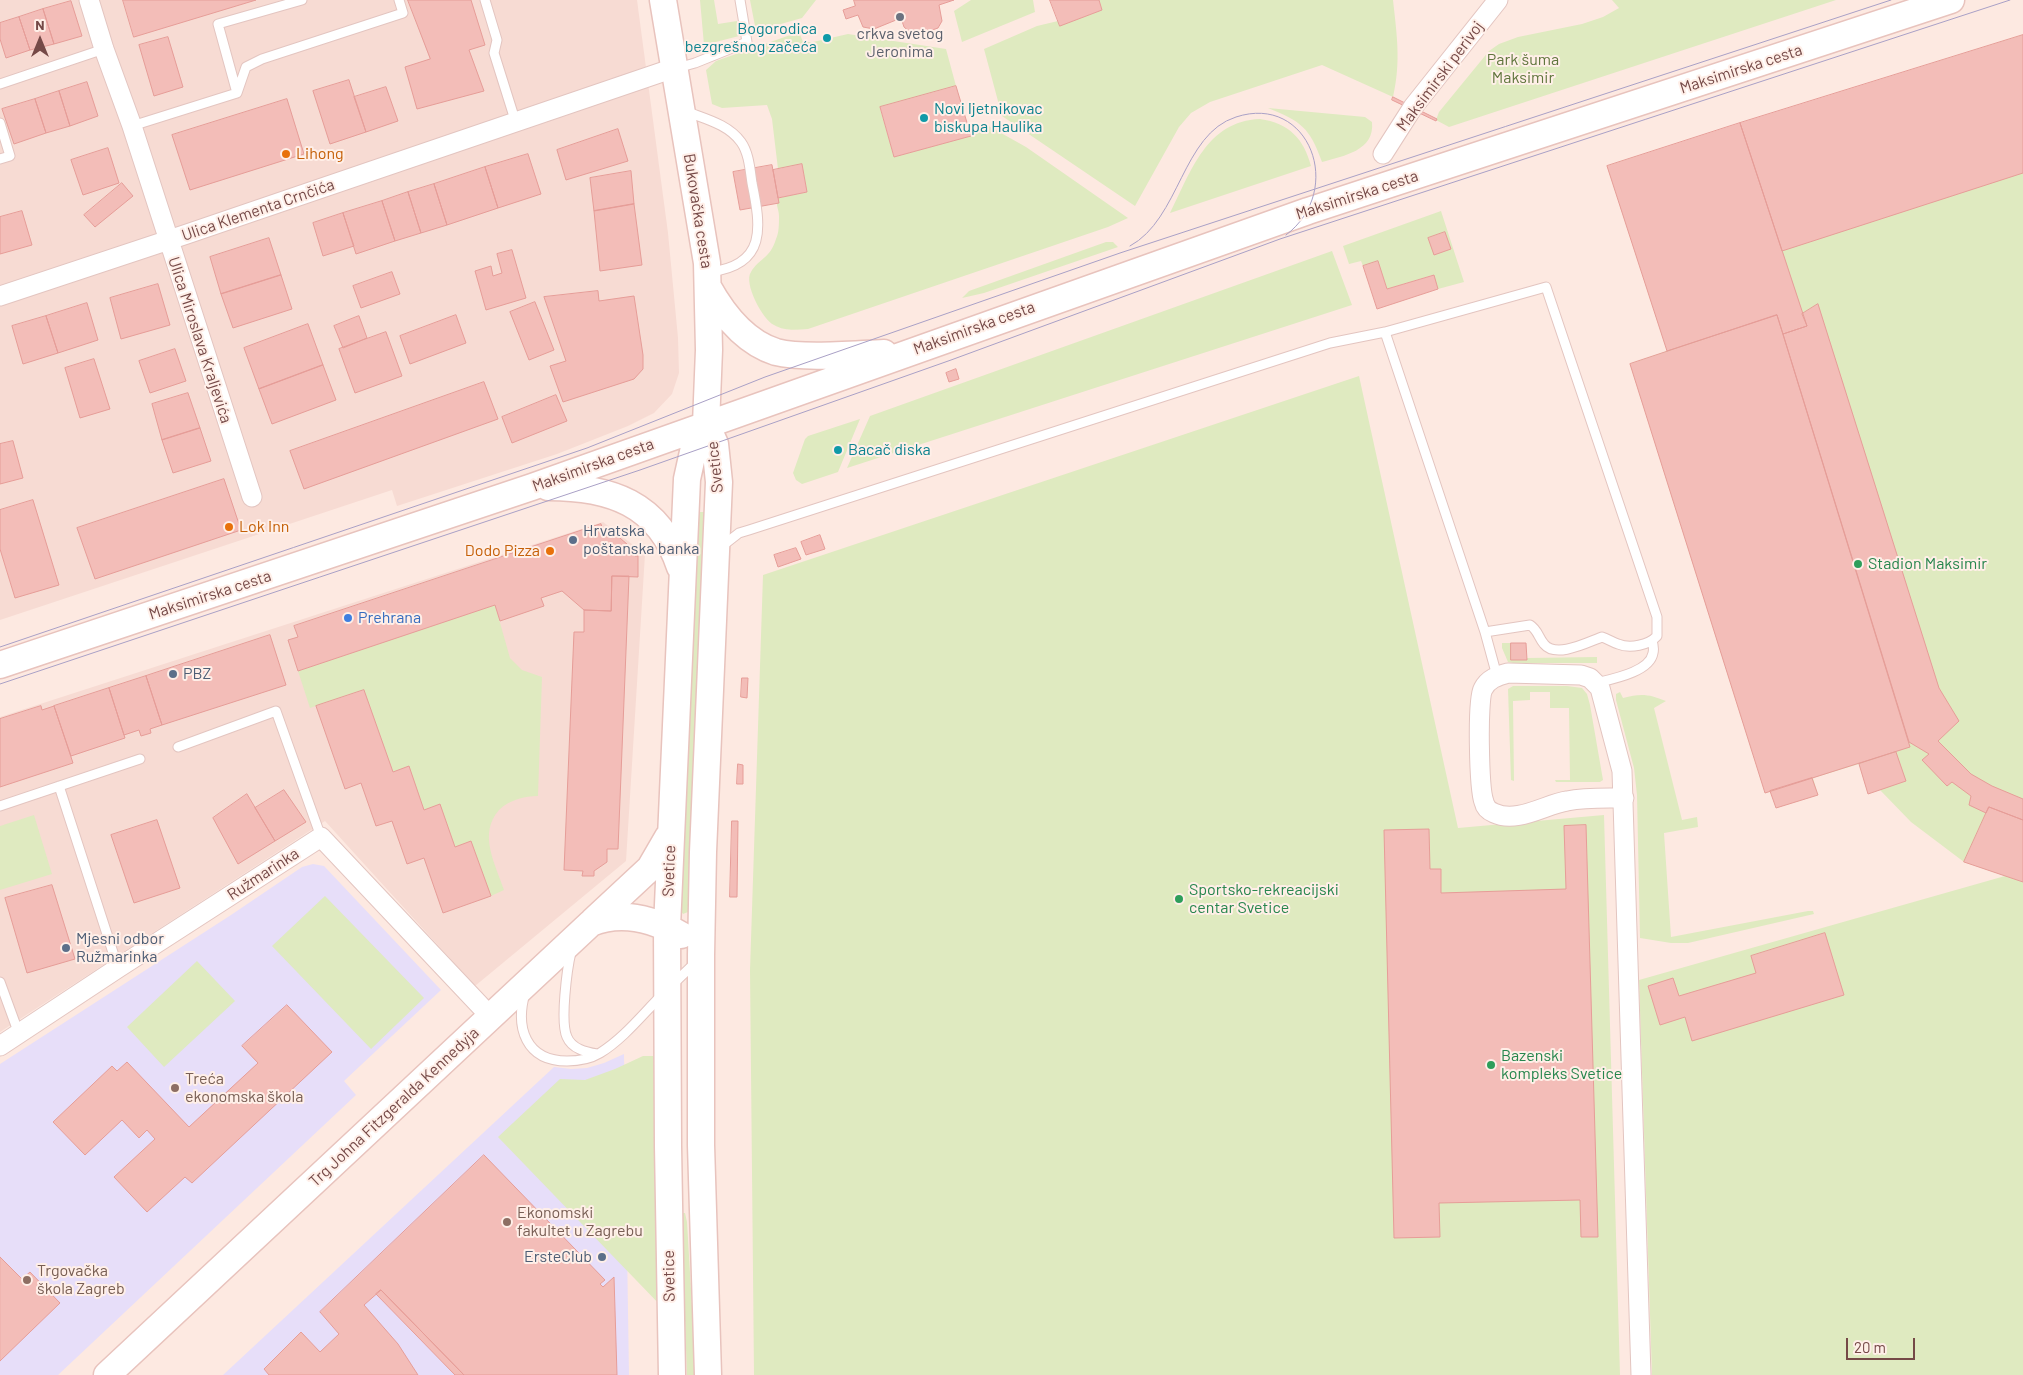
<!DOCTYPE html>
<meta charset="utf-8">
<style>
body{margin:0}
#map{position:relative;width:2023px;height:1375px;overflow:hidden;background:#fde9e1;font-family:Barlow,sans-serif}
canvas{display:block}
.north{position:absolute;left:15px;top:15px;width:50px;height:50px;-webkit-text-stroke:4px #ffefe8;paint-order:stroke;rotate:0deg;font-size:14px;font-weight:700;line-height:20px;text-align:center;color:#754947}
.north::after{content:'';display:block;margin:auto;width:18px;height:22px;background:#754947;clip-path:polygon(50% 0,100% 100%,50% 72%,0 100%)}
.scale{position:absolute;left:1846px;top:1338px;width:69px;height:22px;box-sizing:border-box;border:2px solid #754947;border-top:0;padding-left:6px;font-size:15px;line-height:18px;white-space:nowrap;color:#754947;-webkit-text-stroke:4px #ffefe8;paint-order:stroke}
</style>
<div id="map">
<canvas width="2023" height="1375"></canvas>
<div class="north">N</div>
<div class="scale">20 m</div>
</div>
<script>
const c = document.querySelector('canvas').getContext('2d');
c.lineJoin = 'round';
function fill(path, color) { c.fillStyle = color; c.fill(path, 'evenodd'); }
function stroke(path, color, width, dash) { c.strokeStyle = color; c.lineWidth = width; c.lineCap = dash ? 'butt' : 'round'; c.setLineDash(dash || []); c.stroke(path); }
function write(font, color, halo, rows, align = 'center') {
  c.font = font + ' Barlow,sans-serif'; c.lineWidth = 4; c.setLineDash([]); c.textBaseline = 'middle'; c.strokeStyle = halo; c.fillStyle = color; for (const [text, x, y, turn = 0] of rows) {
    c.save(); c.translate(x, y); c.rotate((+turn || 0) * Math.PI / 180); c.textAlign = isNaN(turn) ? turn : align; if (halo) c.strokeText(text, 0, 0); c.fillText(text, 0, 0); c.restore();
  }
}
const residential = new Path2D(`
 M 0,0 L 637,0 L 668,233 L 678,338 L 679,373 L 672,394 L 654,413 L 628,426 L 557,454 L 397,506 L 392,490 L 0,620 Z
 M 603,522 L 645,554 L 626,861 L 475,986 L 325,821 L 0,1032 L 0,717 Z`);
const education = new Path2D(`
 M 313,864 L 324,866 L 441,990 L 344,1081 L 356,1095 L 58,1375 L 0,1375 L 0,1064 L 231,915 L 302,867 Z
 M 624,1054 L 629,1375 L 223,1375 L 554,1067 L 571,1069 L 587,1068 L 604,1063 Z`);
const green = new Path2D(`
 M 700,0 L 714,0 L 718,24 L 737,21 L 739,36 L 704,45 Z
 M 750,0 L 816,0 L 802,18 L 756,31 Z
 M 971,0 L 1033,0 L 1035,12 L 962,42 L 954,11 Z
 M 1099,0 L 1393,0 C 1397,36 1401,62 1393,97 L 1322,65 L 1210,102 L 1191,113 L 1179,127 L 1135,206 L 1002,116 L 984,49 L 1037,26 L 1058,21 L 1060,25 L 1102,10 Z
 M 1612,0 L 1836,0 L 1449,127 L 1436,120 L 1439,112 L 1489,51 L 1499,44 L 1518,37 L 1582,24 L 1603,17 L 1619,8 Z
 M 799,32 L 803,42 L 813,42 L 848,34 L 946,49 L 956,86 L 880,108 L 894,157 L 970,136 L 969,129 L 985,124 L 1026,147 L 1128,218 L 1108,227 L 808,329 C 796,330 784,331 774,325 C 763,320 743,283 751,272 C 759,258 770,259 776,239 C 779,233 779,224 779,216 C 779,209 775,205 778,198 L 807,192 L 802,165 L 778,169 L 772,119 L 767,105 L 722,108 L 712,104 L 706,70 L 716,61 Z
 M 2023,35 L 2023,1375 L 1652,1375 L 1639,980 L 2005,876 L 1964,862 L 1911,822 L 1880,790 L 1868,794 L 1859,764 L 1813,778 L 1818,795 L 1776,808 L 1771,791 L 1765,793 L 1630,364 L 1667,351 L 1607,166 Z
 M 1268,108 L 1365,117 L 1372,122 C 1375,151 1343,156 1322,162 C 1310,128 1301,121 1268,108 Z
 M 1260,119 C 1289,123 1304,139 1311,166 L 1170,213 C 1191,172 1206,121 1260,119 Z
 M 1441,211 L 1464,282 L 1438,289 L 1433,275 L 1387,289 L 1378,262 L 1363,266 L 1361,261 L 1349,264 L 1343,246 Z
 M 1106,242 L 1113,242 L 1118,247 L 984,293 L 962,298 L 969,291 Z
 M 1332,251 L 1352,305 L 847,468 L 870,416 Z
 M 1359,376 L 1458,828 L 1604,815 L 1620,1375 L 754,1375 L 750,970 L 763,575 Z
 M 860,419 L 838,472 L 802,484 L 796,480 L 793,473 L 805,439 L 808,436 Z
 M 697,512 L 705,512 L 688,912 L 683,914 L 681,911 Z
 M 495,605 L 510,658 L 522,670 L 542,677 L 538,796 C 525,796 509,800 499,810 C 478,834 495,863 504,890 L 491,896 L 471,841 L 455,847 L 440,804 L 424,810 L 409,767 L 393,772 L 364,690 L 310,708 L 298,671 Z
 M 1502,643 L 1511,643 L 1511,660 L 1527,658 L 1597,657 L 1597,663 L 1513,663 L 1508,662 L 1502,648 Z
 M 1513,686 L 1567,686 L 1582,688 L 1587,694 L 1590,705 L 1603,780 L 1600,782 L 1556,782 L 1555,780 L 1570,780 L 1569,708 L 1550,708 L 1550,692 L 1530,692 L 1530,700 L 1513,701 L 1514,781 L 1511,780 L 1508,689 Z
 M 1620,692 L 1623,698 C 1641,693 1649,694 1666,701 L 1654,708 L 1682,820 L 1697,817 L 1698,827 L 1664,833 L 1671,937 L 1808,911 L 1813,911 L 1814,914 L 1688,943 L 1671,943 L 1640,938 L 1637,795 L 1634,768 L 1616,700 L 1616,694 Z
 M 34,815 L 52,874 L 0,890 L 0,826 Z
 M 325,896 L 424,998 L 371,1049 L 272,946 Z
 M 197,961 L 235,1001 L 164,1067 L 127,1027 Z
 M 643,1056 L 657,1056 L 663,1308 L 498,1137 L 560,1079 L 585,1080 L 615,1069 Z
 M 681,1213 L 685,1213 L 687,1222 L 696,1375 L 687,1375 Z`);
const building = new Path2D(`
 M 123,0 L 256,0 L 134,37 Z
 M 408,0 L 471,0 L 485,45 L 469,50 L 484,91 L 417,109 L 405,67 L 430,59 Z
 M 854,0 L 954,0 L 939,5 L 942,21 L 938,28 L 921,34 L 912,34 L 904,27 L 901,18 L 874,29 L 863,27 L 858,15 L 846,19 L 843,10 L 855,6 Z
 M 1050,0 L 1099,0 L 1102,10 L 1060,26 Z
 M 71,1 L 82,36 L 54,44 L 43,9 Z
 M 43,9 L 54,44 L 30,50 L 19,17 Z
 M 19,17 L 30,50 L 6,58 L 0,39 L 0,23 Z
 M 2023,35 L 2023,173 L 1782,251 L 1740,123 Z
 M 168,37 L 183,87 L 154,96 L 139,45 Z
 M 349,80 L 366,132 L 330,144 L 313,91 Z
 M 87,82 L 98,116 L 70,126 L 59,91 Z
 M 956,86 L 971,136 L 894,157 L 880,107 Z
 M 386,87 L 398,121 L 366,132 L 354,97 Z
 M 59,91 L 70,126 L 46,133 L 35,99 Z
 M 1393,97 L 1437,119 L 1436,121 L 1392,100 Z
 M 35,99 L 46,133 L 14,144 L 2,109 Z
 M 287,99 L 304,154 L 190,190 L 172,135 Z
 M 1740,123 L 1807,326 L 1783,334 L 1777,315 L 1667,351 L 1607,166 Z
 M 618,129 L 628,161 L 566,180 L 557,150 Z
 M 108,148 L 119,183 L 83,195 L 71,160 Z
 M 528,154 L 541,194 L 498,208 L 485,167 Z
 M 802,164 L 807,192 L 778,198 L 773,170 Z
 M 772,165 L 779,203 L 740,210 L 733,172 Z
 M 485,167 L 498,208 L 447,225 L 434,184 Z
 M 631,171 L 634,204 L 594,211 L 590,178 Z
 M 122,183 L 133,196 L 95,227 L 84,215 Z
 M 434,184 L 447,225 L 421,233 L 408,192 Z
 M 408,192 L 421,233 L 395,241 L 382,201 Z
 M 382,201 L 395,241 L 356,254 L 343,213 Z
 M 634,204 L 642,265 L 600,271 L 594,211 Z
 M 22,211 L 32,245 L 0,254 L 0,217 Z
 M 343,213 L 354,246 L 323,256 L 313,223 Z
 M 1445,232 L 1451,249 L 1434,255 L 1428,238 Z
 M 269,238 L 281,275 L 221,294 L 210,257 Z
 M 512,250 L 526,298 L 486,310 L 475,271 L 491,266 L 493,276 L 502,273 L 497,254 Z
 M 1378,261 L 1387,289 L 1434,275 L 1438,289 L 1377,309 L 1363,266 Z
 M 392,272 L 400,294 L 361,308 L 353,286 Z
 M 281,275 L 292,309 L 233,328 L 221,294 Z
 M 158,284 L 170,325 L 121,339 L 110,298 Z
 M 598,291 L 599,301 L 634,296 L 643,355 L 643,369 L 634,379 L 563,402 L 550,366 L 566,361 L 544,297 Z
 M 535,302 L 554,350 L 529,360 L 510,312 Z
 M 87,303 L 98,340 L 58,353 L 46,316 Z
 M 1818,304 L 1939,688 L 1959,721 L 1938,741 L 1971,774 L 1992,786 L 2023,799 L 2023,820 L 1989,807 L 1986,813 L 1969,805 L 1971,796 L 1952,782 L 1947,786 L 1922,760 L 1929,754 L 1909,742 L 1783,334 L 1807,326 L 1802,314 Z
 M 456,315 L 466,343 L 410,364 L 400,336 Z
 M 1777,315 L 1910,747 L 1765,793 L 1630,364 Z
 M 46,316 L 58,353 L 23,364 L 12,326 Z
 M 359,316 L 367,338 L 343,348 L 334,326 Z
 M 308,324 L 323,365 L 259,389 L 244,348 Z
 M 386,332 L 402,376 L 355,393 L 339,349 Z
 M 175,349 L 186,381 L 150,393 L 139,361 Z
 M 94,359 L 110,409 L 80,418 L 65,368 Z
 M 323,365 L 336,400 L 272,424 L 259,389 Z
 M 956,369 L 959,379 L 949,382 L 946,373 Z
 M 484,382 L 498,419 L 304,489 L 290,451 Z
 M 188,393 L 200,428 L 162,440 L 152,404 Z
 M 556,395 L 567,421 L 512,443 L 502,417 Z
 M 200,428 L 211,461 L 173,473 L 162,440 Z
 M 13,441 L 23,478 L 0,484 L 0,444 Z
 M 224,479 L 241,530 L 95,579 L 77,528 Z
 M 33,500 L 59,585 L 15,598 L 0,549 L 0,510 Z
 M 601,524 L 604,534 L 613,532 L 635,551 L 635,556 L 638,556 L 638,577 L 612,576 L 611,611 L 584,610 L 562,591 L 541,598 L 544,606 L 500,621 L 495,605 L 298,671 L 288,640 L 298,637 L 294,626 Z
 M 820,535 L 825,549 L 806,555 L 801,542 Z
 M 796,548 L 801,559 L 778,567 L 774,555 Z
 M 612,576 L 629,576 L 618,849 L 607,849 L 607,862 L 594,871 L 594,876 L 582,876 L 583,871 L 564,870 L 574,632 L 584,632 L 584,610 L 611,611 Z
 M 270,635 L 286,685 L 162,725 L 146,676 Z
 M 1511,643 L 1526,643 L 1527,660 L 1511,660 Z
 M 146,676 L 162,725 L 150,729 L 151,733 L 141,736 L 139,730 L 124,735 L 109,688 Z
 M 742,678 L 748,678 L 747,698 L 741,697 Z
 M 109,688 L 125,738 L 71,756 L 54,706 Z
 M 364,690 L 393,772 L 409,766 L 424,810 L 440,804 L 455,847 L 471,841 L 491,896 L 443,913 L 424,858 L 407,864 L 392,821 L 376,826 L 361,783 L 345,789 L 316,706 Z
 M 41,706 L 42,710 L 54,706 L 73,763 L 0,787 L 0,719 Z
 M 1896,752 L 1906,781 L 1868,794 L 1859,764 Z
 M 738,764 L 743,765 L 743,784 L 737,784 Z
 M 1812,778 L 1818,795 L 1776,808 L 1770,791 Z
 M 284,790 L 306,822 L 275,841 L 255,808 Z
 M 247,794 L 275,841 L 238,864 L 213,818 Z
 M 1989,807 L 2023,820 L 2023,882 L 1964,862 Z
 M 157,820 L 180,888 L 134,903 L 111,835 Z
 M 732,821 L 738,821 L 737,897 L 730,897 Z
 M 1586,825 L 1598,1237 L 1581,1237 L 1580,1200 L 1439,1203 L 1440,1237 L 1394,1238 L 1384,830 L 1429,829 L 1430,869 L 1441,869 L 1441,893 L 1566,889 L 1564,826 Z
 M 52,885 L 75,959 L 27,973 L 5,898 Z
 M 1825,933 L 1844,995 L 1692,1041 L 1685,1017 L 1660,1025 L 1648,986 L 1673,978 L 1679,996 L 1756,973 L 1751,956 Z
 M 287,1005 L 332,1052 L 192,1183 L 185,1177 L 147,1212 L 114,1177 L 155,1139 L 147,1130 L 139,1138 L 122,1120 L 85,1155 L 53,1122 L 112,1066 L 117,1071 L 127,1062 L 189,1127 L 258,1063 L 242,1046 Z
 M 484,1155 L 605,1280 L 600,1284 L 603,1287 L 614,1277 L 617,1375 L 464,1375 L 381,1290 L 364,1305 L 398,1344 L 418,1375 L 269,1375 L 264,1369 L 301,1332 L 320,1352 L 339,1334 L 320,1312 Z
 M 0,1257 L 22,1279 L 30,1272 L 60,1303 L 0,1361 Z
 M 381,1290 L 464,1375 L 455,1375 L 376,1294 Z`);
const lane = new Path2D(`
 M 485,0 L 497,40 L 494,53 L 516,123
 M 677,68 L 695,63 L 747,42 L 740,0
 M 0,84 L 104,49
 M 237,93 L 246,67 L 262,59 L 403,13 L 399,0
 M 237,93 L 218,24 L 302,0
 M 685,111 C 705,119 728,124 741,142 C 749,153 750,170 752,183 C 761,227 767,265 710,272
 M 0,123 L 10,156 L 0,159
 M 132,126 L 237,93
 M 1385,332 L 1485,632 L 1497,676
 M 721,547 L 739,533 L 749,530 L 1330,343 L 1385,332 L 1546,287 L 1657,617 L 1657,636 C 1649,645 1630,649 1618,644 C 1612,642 1608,639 1602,637 C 1588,642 1556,659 1544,644 C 1538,637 1538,630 1530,625 L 1485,632
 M 1596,683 C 1612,679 1650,672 1653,653 C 1654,649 1653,644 1652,641
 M 178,747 L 276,711 L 321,837
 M 59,786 L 118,968
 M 0,806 L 140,759
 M 571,952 C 567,969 560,1022 567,1037 C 572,1049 586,1052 597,1054
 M 0,982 L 19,1034
 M 672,985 L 695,963
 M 525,993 C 515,1028 526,1061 567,1061 C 578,1061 590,1059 600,1053 C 623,1039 642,1015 661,996`);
const street = new Path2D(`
 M 89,0 L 104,49 L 132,126 L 252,497
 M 1383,154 L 1413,107 L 1498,0
 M 0,296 L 187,234 L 674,68
 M 1624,798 C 1606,798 1586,797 1567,801 C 1546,804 1517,824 1494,813 C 1489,811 1485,807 1484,802 C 1479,789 1477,700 1483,689 C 1488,679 1497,676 1508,673 L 1581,675 L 1590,678 L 1600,688 L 1622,771 L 1641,1375
 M 0,1046 L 118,968 L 321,837 L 490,1016`);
const secondary = new Path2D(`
 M 663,0 L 707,263 L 709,350 L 706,424
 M 708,287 C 723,314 744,342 776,352 C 803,359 855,354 884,353
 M 706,424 L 715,444 L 719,482 L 703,852 L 701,955 L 701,1145 L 708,1375
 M 548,487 C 610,487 659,503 680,567
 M 0,665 L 532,487 L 1308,211 L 1951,0
 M 593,921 L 650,868 L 668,837
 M 107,1375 L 591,923 C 622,910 653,919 681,935
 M 672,1375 L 668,1146 L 667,927 L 687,479 L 695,443 L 706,424`);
const tram = new Path2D(`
 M 1130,246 C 1180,219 1182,134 1236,117 C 1309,93 1346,190 1286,235
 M 0,647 L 587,448 L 765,377 L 1120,253 L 1891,0
 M 0,684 L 640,470 L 951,360 L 1280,239 L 2010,0`);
const markers = [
 [900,17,5,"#6b7280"],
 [827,38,5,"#0f9aa8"],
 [924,118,5,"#0f9aa8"],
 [286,154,5,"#e8710a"],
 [838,450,5,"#0f9aa8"],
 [229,527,5,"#e8710a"],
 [573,540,5,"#5c6f8a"],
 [550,551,5,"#e8710a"],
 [1858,564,5,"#2e9e5b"],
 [348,618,5,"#3f7fe0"],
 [173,674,5,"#5c6f8a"],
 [1179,899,5,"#2e9e5b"],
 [66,948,5,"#5c6f8a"],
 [1491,1065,5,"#2e9e5b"],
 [175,1088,5,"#8d6e63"],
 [507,1222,5,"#8d6e63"],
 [602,1257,5,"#5c6f8a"],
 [27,1280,5,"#8d6e63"]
];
const cultureNames = [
 ["Bogorodica",817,29,"right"],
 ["bezgrešnog začeća",817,47,"right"],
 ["Novi ljetnikovac",934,109],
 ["biskupa Haulika",934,127],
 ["Bacač diska",848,450]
];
const worshipNames = [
 ["crkva svetog",900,34],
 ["Jeronima",900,52]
];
const parkNames = [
 ["Park šuma",1523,60],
 ["Maksimir",1523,78]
];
const streetNames = [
 ["Maksimirska cesta",1741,69,-18],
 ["Maksimirski perivoj",1440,76,-53],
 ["Maksimirska cesta",1357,195,-18],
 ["Ulica Klementa Crnčića",258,210,-19],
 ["Bukovačka cesta",698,211,81],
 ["Maksimirska cesta",974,328,-20],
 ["Ulica Miroslava Kraljevića",200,340,72],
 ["Maksimirska cesta",593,465,-20],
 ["Svetice",715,467,-96],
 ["Maksimirska cesta",210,595,-18],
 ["Svetice",669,871,-88],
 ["Ružmarinka",263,874,-33],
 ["Trg Johna Fitzgeralda Kennedyja",394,1107,-43],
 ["Svetice",669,1276,-91]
];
const foodNames = [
 ["Lihong",296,154],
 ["Lok Inn",239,527],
 ["Dodo Pizza",540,551,"right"]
];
const serviceNames = [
 ["Hrvatska",583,531],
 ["poštanska banka",583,549],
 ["PBZ",183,674],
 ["Mjesni odbor",76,939],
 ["Ružmarinka",76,957],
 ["ErsteClub",592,1257,"right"]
];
const leisureNames = [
 ["Stadion Maksimir",1868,564],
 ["Sportsko-rekreacijski",1189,890],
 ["centar Svetice",1189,908],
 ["Bazenski",1501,1056],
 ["kompleks Svetice",1501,1074]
];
const shopNames = [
 ["Prehrana",358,618]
];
const educationNames = [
 ["Treća",185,1079],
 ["ekonomska škola",185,1097],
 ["Ekonomski",517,1213],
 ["fakultet u Zagrebu",517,1231],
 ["Trgovačka",37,1271],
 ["škola Zagreb",37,1289]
];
fill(residential, '#f7dbd3');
fill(education, '#e7def9');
fill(green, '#dfeac0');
fill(building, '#f3bdb8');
stroke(building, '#e69d98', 1);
stroke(lane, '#e3c5c0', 11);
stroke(street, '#e3c5c0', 21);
stroke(secondary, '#e8c3bd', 29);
stroke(lane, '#fff', 9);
stroke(street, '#fff', 19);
stroke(secondary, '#fff', 26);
stroke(tram, '#a9a0c6', 1);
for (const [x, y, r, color] of markers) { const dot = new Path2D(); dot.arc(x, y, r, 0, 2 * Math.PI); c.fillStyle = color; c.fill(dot); stroke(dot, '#ffefe8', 2); }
write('16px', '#0d838f', '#ffefe8', cultureNames, 'left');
write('16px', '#5b616d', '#ffefe8', worshipNames);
write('16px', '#5f753c', '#ffefe8', parkNames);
write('16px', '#754947', '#ffefe8', streetNames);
write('16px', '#c56008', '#ffefe8', foodNames, 'left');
write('16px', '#4e5e75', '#ffefe8', serviceNames, 'left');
write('16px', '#27864d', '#ffefe8', leisureNames, 'left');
write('16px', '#366cbe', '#ffefe8', shopNames, 'left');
write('16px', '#785e54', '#ffefe8', educationNames, 'left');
</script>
